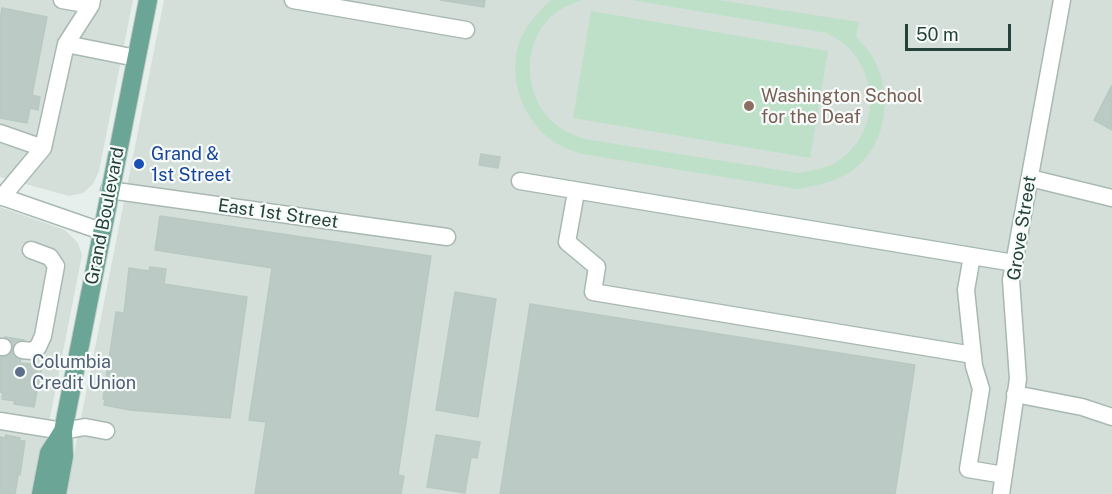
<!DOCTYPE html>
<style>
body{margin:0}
#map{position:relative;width:1112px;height:494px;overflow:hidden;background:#e6efeb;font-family:"Public Sans",sans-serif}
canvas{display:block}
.scale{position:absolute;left:905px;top:24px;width:106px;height:27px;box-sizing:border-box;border:3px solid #24423a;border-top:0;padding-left:8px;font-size:18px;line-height:21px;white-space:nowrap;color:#24423a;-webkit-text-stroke:4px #f7fbf9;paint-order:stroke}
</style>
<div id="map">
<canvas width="1112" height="494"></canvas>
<div class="scale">50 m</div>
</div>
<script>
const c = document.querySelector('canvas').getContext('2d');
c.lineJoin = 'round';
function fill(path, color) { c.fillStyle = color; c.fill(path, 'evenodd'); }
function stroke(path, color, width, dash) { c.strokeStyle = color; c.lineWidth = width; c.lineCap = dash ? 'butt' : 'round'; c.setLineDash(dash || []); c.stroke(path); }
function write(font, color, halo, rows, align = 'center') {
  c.font = font + ' "Public Sans",sans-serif'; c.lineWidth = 4.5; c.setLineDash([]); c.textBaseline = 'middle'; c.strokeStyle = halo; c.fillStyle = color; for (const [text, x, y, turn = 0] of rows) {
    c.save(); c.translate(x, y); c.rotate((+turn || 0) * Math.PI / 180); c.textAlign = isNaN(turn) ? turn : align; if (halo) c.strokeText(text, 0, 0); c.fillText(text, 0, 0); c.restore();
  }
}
const built = new Path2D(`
 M 0,0 L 133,0 L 99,171 L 93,184 L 83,193 L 69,196 L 0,177 Z
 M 164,0 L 1112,0 L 1112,494 L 66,494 Z
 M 0,207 L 65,230 L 78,243 L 82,255 L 35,494 L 0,494 Z`);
const green = new Path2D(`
 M 551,0 L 581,0 C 568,5 555,11 546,22 C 519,54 527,107 562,129 C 569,133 577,136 584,139 L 799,173 C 816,170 833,167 846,155 C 878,126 877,80 850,49 C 844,42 834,38 827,33 L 631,0 L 718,0 L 859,22 L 856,36 C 861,43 869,50 873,58 C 895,96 886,153 845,175 C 829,184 814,186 797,189 L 582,154 C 573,151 564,148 556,143 C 523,123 506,76 520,40 C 527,24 538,12 551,0 Z
 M 591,11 L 828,51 L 810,158 L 573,118 Z`);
const building = new Path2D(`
 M 440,0 L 485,0 L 484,7 Z
 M 2,8 L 47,17 L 32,95 L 40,97 L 38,110 L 30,108 L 27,123 L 0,118 L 0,19 Z
 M 1112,85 L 1112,130 L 1094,120 Z
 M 481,154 L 500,157 L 498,168 L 479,165 Z
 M 160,216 L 431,256 L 398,475 L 404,476 L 401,494 L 255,494 L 266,422 L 249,420 L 272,268 L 155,250 Z
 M 150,267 L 166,269 L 164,284 L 247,297 L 230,418 L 130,410 L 104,405 L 105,399 L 103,399 L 116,312 L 124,313 L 129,268 L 149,271 Z
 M 455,292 L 496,299 L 478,417 L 436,410 Z
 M 530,304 L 915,365 L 895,494 L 500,494 Z
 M 5,337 L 24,340 L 20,363 L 42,365 L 34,407 L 14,404 L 15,401 L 2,399 L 3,393 L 0,392 L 0,362 Z
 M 6,435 L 20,438 L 20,441 L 25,441 L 20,475 L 18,475 L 15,494 L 0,494 L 0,437 L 5,438 Z
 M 436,435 L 480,442 L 477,458 L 471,457 L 465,493 L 427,487 Z`);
const minor = new Path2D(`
 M 62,0 L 91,5
 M 293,0 L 466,30
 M 66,44 L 91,5 L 92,0
 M 0,133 L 43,148
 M 1030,178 L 1112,198
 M 520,181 L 1014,263
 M 109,190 L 447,237
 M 576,192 L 567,242 L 597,267 L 593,292 L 973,355
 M 0,196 L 101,231
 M 2,197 L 43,148 L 66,44 L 136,58
 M 972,256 L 966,290 L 974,366 L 981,389 L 968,469 L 1004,475
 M 0,347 L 3,347
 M 22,350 L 32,351 L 38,347 L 43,336 L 56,266 L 50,257 L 31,250
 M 1015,394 L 1082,407 L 1112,417
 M 0,421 L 63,431 L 85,427 L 106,431
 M 1001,494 L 1018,379 L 1011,280 L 1062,0`);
const major = new Path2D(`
 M 41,494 L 49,453 L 63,431
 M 57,494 L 64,456 L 63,431 L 148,0`);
const markers = [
 [749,106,6,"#8d6e63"],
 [139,164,6,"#1a4fb4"],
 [20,372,6,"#5c6f8a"]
];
const educationNames = [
 ["Washington School",761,96],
 ["for the Deaf",761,117]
];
const transitNames = [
 ["Grand &",151,154],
 ["1st Street",151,175]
];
const streetNames = [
 ["East 1st Street",278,214,8],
 ["Grand Boulevard",105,216,-79],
 ["Grove Street",1022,228,-81]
];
const serviceNames = [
 ["Columbia",32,362],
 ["Credit Union",32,383]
];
fill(built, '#d4dfda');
fill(green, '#bfe0c8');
fill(building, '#bbcac4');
stroke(building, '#b8c9c2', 1.5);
stroke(minor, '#a8b8b2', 19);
stroke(major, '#c2cac8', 20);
stroke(minor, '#fff', 16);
stroke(major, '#6aa596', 18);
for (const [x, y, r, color] of markers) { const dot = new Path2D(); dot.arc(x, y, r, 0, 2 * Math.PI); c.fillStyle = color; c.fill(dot); stroke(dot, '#f7fbf9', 2); }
write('18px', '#785e54', '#f7fbf9', educationNames, 'left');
write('18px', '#164399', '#f7fbf9', transitNames, 'left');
write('18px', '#24423a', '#f7fbf9', streetNames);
write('18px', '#4e5e75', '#f7fbf9', serviceNames, 'left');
</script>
